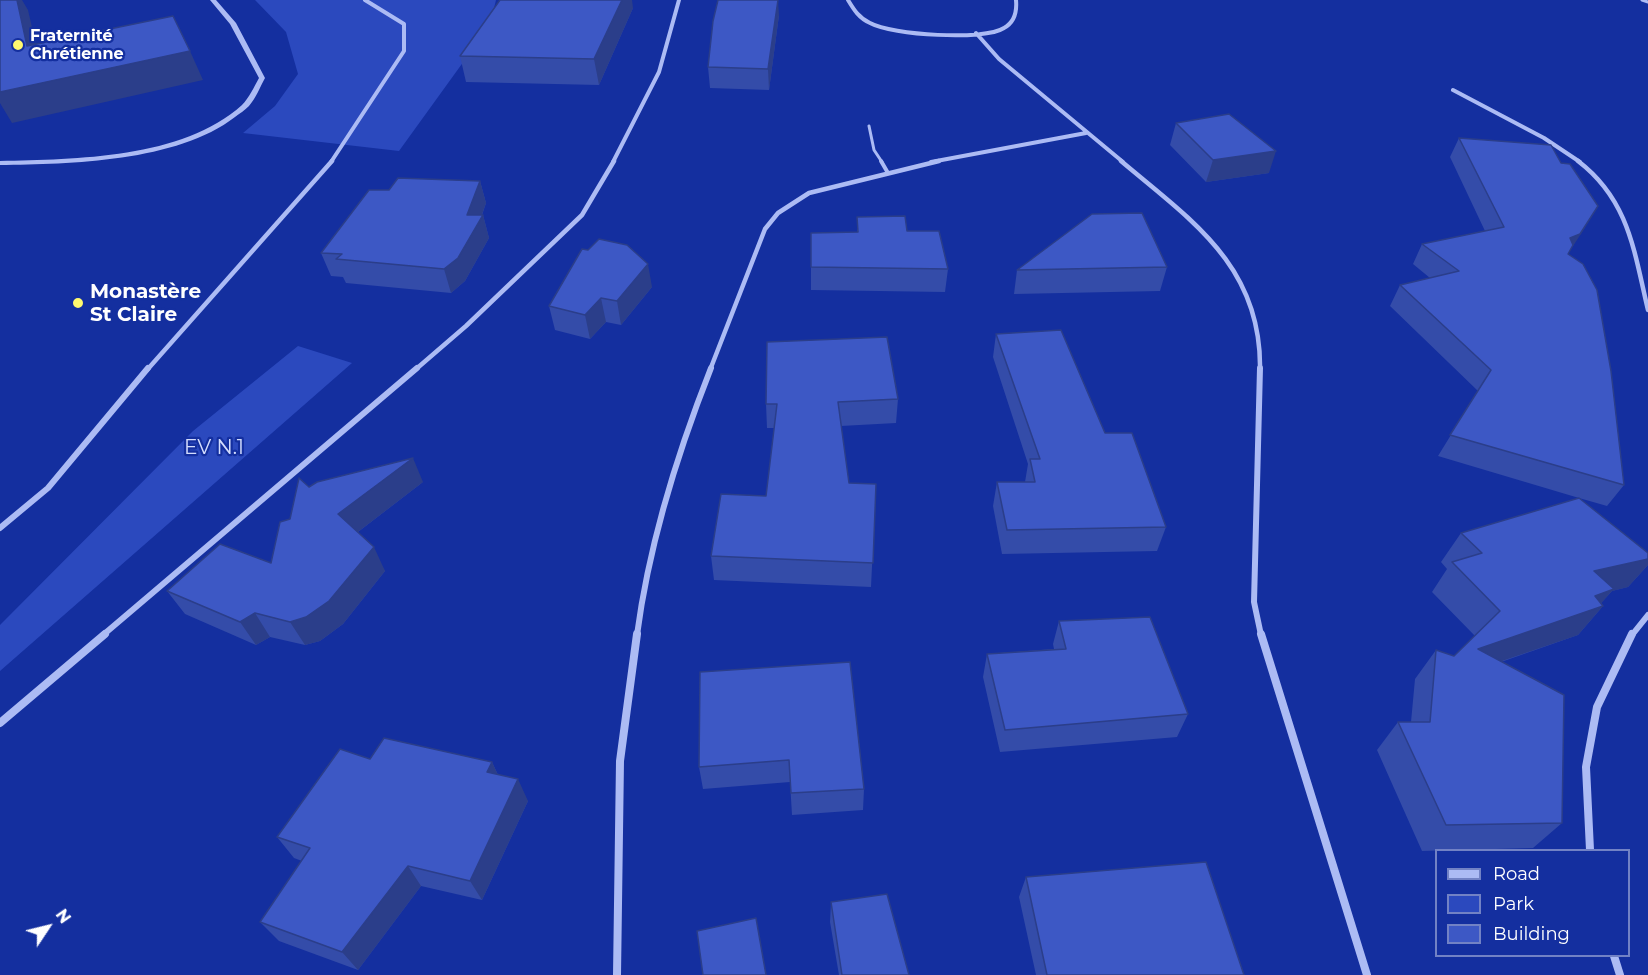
<!DOCTYPE html>
<meta charset="utf-8">
<style>
body{margin:0}
#map{position:relative;width:1648px;height:975px;overflow:hidden;background:#142f9f;font-family:Montserrat,sans-serif}
canvas{display:block}
.legend{position:absolute;left:1435px;top:849px;width:195px;height:108px;box-sizing:border-box;background:#142f9f;border:2px solid #7282c5;margin:0;padding:8px 10px;list-style:none;font-size:18px;color:#fff}
.legend li{display:flex;align-items:center;gap:12px;height:30px}
.legend b{width:30px;border:2px solid #7282c5}
.north{position:absolute;left:18px;top:897px;width:60px;height:60px;-webkit-text-stroke:4px #142f9f;paint-order:stroke;rotate:55deg;font-size:16px;font-weight:700;line-height:24px;text-align:center;color:#fff}
.north::after{content:'';display:block;margin:auto;width:21px;height:27px;background:#fff;clip-path:polygon(50% 0,100% 100%,50% 72%,0 100%)}
</style>
<div id="map">
<canvas width="1648" height="975"></canvas>
<ul class="legend">
<li><b style="height:8px;background:#acbbf4"></b>Road</li>
<li><b style="height:16px;background:#2b49be"></b>Park</li>
<li><b style="height:16px;background:#3d58c5"></b>Building</li>
</ul>
<div class="north">N</div>
</div>
<script>
const c = document.querySelector('canvas').getContext('2d');
c.lineJoin = 'round';
function fill(path, color) { c.fillStyle = color; c.fill(path, 'evenodd'); }
function stroke(path, color, width, dash) { c.strokeStyle = color; c.lineWidth = width; c.lineCap = dash ? 'butt' : 'round'; c.setLineDash(dash || []); c.stroke(path); }
function write(font, color, halo, rows, align = 'center') {
  c.font = font + ' Montserrat,sans-serif'; c.lineWidth = 4.5; c.setLineDash([]); c.textBaseline = 'middle'; c.strokeStyle = halo; c.fillStyle = color; for (const [text, x, y, turn = 0] of rows) {
    c.save(); c.translate(x, y); c.rotate((+turn || 0) * Math.PI / 180); c.textAlign = isNaN(turn) ? turn : align; if (halo) c.strokeText(text, 0, 0); c.fillText(text, 0, 0); c.restore();
  }
}
const green = new Path2D(`
 M 255,0 L 496,0 L 490,25 L 399,151 L 243,133 L 275,106 L 298,74 L 286,32 Z
 M 298,346 L 352,363 L 0,671 L 0,625 L 193,431 Z`);
const serviceFar1 = new Path2D(`
 M 1642,0 L 1648,2
 M 869,126 L 874,150 L 882,162`);
const service = new Path2D(`
 M 881,161 L 888,173`);
const minorFar3 = new Path2D(`
 M 848,0 C 854,10 859,18 870,23 C 892,35 984,41 1004,28 C 1015,22 1017,11 1016,0
 M 976,33 L 999,59 L 1123,162
 M 1453,90 L 1544,138 L 1580,162
 M 331,162 L 404,51 L 404,24 L 365,0
 M 613,162 L 659,72 L 679,0
 M 931,162 L 1086,133`);
const minorFar2 = new Path2D(`
 M 1121,161 C 1191,220 1262,266 1260,370
 M 1578,161 C 1629,200 1634,251 1648,310
 M 147,370 L 332,161
 M 415,370 L 466,326 L 582,215 L 614,161
 M 710,370 L 765,229 L 778,213 L 809,193 L 939,161`);
const minorFar1 = new Path2D(`
 M 1260,368 L 1254,602 L 1261,635
 M 0,528 L 48,488 L 148,368
 M 103,635 L 417,368
 M 637,635 C 649,544 677,454 711,368
 M 1632,635 L 1648,615`);
const minor = new Path2D(`
 M 1261,634 L 1367,975
 M 0,723 L 105,634
 M 1590,850 L 1586,767 L 1597,707 L 1632,634
 M 1614,956 L 1620,975
 M 617,975 L 620,761 L 637,634`);
const tertiary = new Path2D(`
 M 210,0 L 216,0 L 236,23 L 265,78 C 260,87 256,98 249,106 C 245,110 239,114 235,117 C 177,162 70,164 0,165 L 0,161 C 76,159 182,159 242,105 C 249,98 254,87 259,78 L 230,24 Z`);
const wall = new Path2D(`
 M 633,8 L 599,85 L 466,82 L 460,56 Z
 M 779,15 L 769,90 L 710,88 L 708,67 Z
 M 1176,123 L 1269,173 L 1206,182 L 1170,145 Z
 M 1459,138 L 1568,254 L 1624,485 L 1607,506 L 1579,498 L 1648,553 L 1648,565 L 1628,587 L 1612,591 L 1601,603 L 1603,606 L 1578,635 L 1501,662 L 1562,823 L 1533,848 L 1422,851 L 1377,750 L 1398,722 L 1411,722 L 1415,679 L 1436,650 L 1454,656 L 1475,636 L 1432,592 L 1447,569 L 1441,562 L 1461,533 L 1579,498 L 1438,456 L 1478,391 L 1390,306 L 1400,285 L 1430,278 L 1413,264 L 1422,244 L 1485,231 L 1450,157 Z
 M 480,181 L 486,203 L 482,215 L 483,215 L 489,238 L 465,281 L 451,293 L 346,283 L 343,277 L 331,276 L 321,253 L 389,190 Z
 M 857,217 L 907,231 L 948,269 L 945,292 L 811,290 L 811,233 L 857,232 Z
 M 1167,267 L 1160,291 L 1014,294 L 1017,270 Z
 M 652,287 L 621,325 L 606,322 L 590,339 L 555,330 L 549,306 Z
 M 996,334 L 1105,433 L 1166,527 L 1157,551 L 1002,554 L 993,506 L 997,482 L 1025,482 L 1028,464 L 993,357 Z
 M 898,399 L 896,423 L 841,426 L 849,483 L 876,484 L 871,587 L 714,580 L 711,556 L 766,496 L 774,428 L 767,428 L 766,404 Z
 M 423,482 L 358,532 L 385,571 L 343,624 L 320,641 L 305,645 L 270,637 L 256,645 L 185,614 L 167,591 L 271,563 L 290,519 Z
 M 1059,621 L 1188,714 L 1177,737 L 1000,752 L 983,677 L 987,654 L 1054,649 L 1053,644 Z
 M 700,672 L 864,789 L 863,810 L 792,815 L 790,782 L 703,789 L 699,767 Z
 M 370,759 L 492,762 L 498,775 L 528,801 L 482,900 L 421,886 L 358,970 L 279,941 L 260,922 L 302,861 L 294,858 L 277,837 Z
 M 1026,877 L 1244,975 L 1036,975 L 1019,897 Z
 M 831,902 L 909,975 L 839,975 L 830,922 Z`);
const shadedWall = new Path2D(`
 M 17,0 L 22,0 L 28,10 L 43,75 L 27,46 Z
 M 622,0 L 632,0 L 633,8 L 599,85 L 594,59 Z
 M 778,0 L 779,15 L 769,90 L 768,69 Z
 M 190,51 L 203,80 L 12,123 L 0,103 L 0,92 Z
 M 1276,151 L 1269,173 L 1206,182 L 1213,160 Z
 M 480,181 L 486,203 L 480,220 L 483,215 L 489,238 L 465,281 L 451,293 L 444,269 Z
 M 1586,226 L 1555,274 L 1570,238 Z
 M 648,264 L 652,287 L 621,325 L 617,301 Z
 M 601,298 L 606,322 L 590,339 L 585,315 Z
 M 413,458 L 423,482 L 350,538 L 338,514 Z
 M 374,547 L 385,571 L 343,624 L 320,641 L 305,645 L 290,622 Z
 M 1648,559 L 1648,565 L 1628,587 L 1612,591 L 1596,609 L 1603,606 L 1578,635 L 1455,677 L 1478,649 L 1594,571 Z
 M 255,613 L 270,637 L 256,645 L 240,622 Z
 M 492,762 L 502,784 L 487,772 Z
 M 518,779 L 528,801 L 482,900 L 470,881 Z
 M 408,866 L 421,886 L 358,970 L 342,952 Z`);
const building = new Path2D(`
 M 0,0 L 17,0 L 27,46 L 173,16 L 190,51 L 0,92 Z
 M 500,0 L 622,0 L 594,59 L 460,56 Z
 M 718,0 L 778,0 L 768,69 L 708,67 L 713,21 Z
 M 1229,114 L 1276,151 L 1213,160 L 1176,123 Z
 M 1459,138 L 1551,145 L 1561,163 L 1570,164 L 1598,206 L 1580,234 L 1570,238 L 1573,245 L 1568,254 L 1583,264 L 1597,290 L 1611,371 L 1624,485 L 1450,435 L 1491,370 L 1400,285 L 1459,271 L 1422,244 L 1504,227 Z
 M 398,178 L 480,181 L 467,215 L 483,215 L 458,258 L 444,269 L 336,259 L 342,254 L 321,253 L 369,190 L 389,190 Z
 M 1142,213 L 1167,267 L 1017,270 L 1092,214 Z
 M 905,216 L 907,231 L 939,231 L 948,269 L 811,267 L 811,233 L 858,232 L 857,217 Z
 M 599,239 L 627,245 L 648,264 L 617,301 L 601,298 L 585,315 L 549,306 L 582,249 L 588,250 Z
 M 1061,330 L 1105,433 L 1132,433 L 1166,527 L 1007,530 L 997,482 L 1035,482 L 1030,459 L 1040,459 L 996,334 Z
 M 887,337 L 898,399 L 838,402 L 849,483 L 876,484 L 873,563 L 711,556 L 721,494 L 766,496 L 777,404 L 766,404 L 767,342 Z
 M 413,458 L 338,514 L 374,547 L 329,601 L 306,617 L 290,622 L 255,613 L 240,622 L 167,591 L 220,544 L 271,563 L 280,522 L 290,519 L 299,478 L 309,487 L 317,482 Z
 M 1579,498 L 1648,553 L 1648,559 L 1594,571 L 1614,589 L 1595,596 L 1603,606 L 1478,649 L 1564,695 L 1562,823 L 1446,825 L 1398,722 L 1430,722 L 1436,650 L 1454,656 L 1500,611 L 1452,562 L 1482,553 L 1461,533 Z
 M 1150,617 L 1188,714 L 1005,730 L 987,654 L 1066,649 L 1059,621 Z
 M 850,662 L 864,789 L 791,793 L 789,760 L 699,767 L 700,672 Z
 M 384,738 L 492,762 L 487,772 L 518,779 L 470,881 L 408,866 L 342,952 L 260,922 L 310,848 L 277,837 L 340,749 L 370,759 Z
 M 1206,862 L 1244,975 L 1047,975 L 1026,877 Z
 M 887,894 L 909,975 L 842,975 L 831,902 Z
 M 756,918 L 766,975 L 703,975 L 697,931 Z`);
const markers = [
 [18,45,6,"#fff96f"],
 [78,303,6,"#fff96f"]
];
const farPoinames = [
 ["Fraternité",30,36],
 ["Chrétienne",30,54]
];
const poiNames = [
 ["Monastère",90,292],
 ["St Claire",90,315]
];
const parkNames = [
 ["EV N.1",214,448]
];
fill(green, '#2b49be');
stroke(serviceFar1, '#acbbf4', 3);
stroke(service, '#acbbf4', 4);
stroke(minorFar3, '#acbbf4', 4);
stroke(minorFar2, '#acbbf4', 4.5);
stroke(minorFar1, '#acbbf4', 6);
stroke(minor, '#acbbf4', 8);
fill(tertiary, '#acbbf4');
fill(wall, '#344ca9');
fill(shadedWall, '#2b3e8a');
fill(building, '#3d58c5');
stroke(building, '#2b3e8a', 1.5);
for (const [x, y, r, color] of markers) { const dot = new Path2D(); dot.arc(x, y, r, 0, 2 * Math.PI); c.fillStyle = color; c.fill(dot); stroke(dot, '#142f9f', 2); }
write('bold 16px', '#fff', '#142f9f', farPoinames, 'left');
write('bold 20px', '#fff', '#142f9f', poiNames, 'left');
write('20px', '#d4ddfd', '#142f9f', parkNames);
</script>
